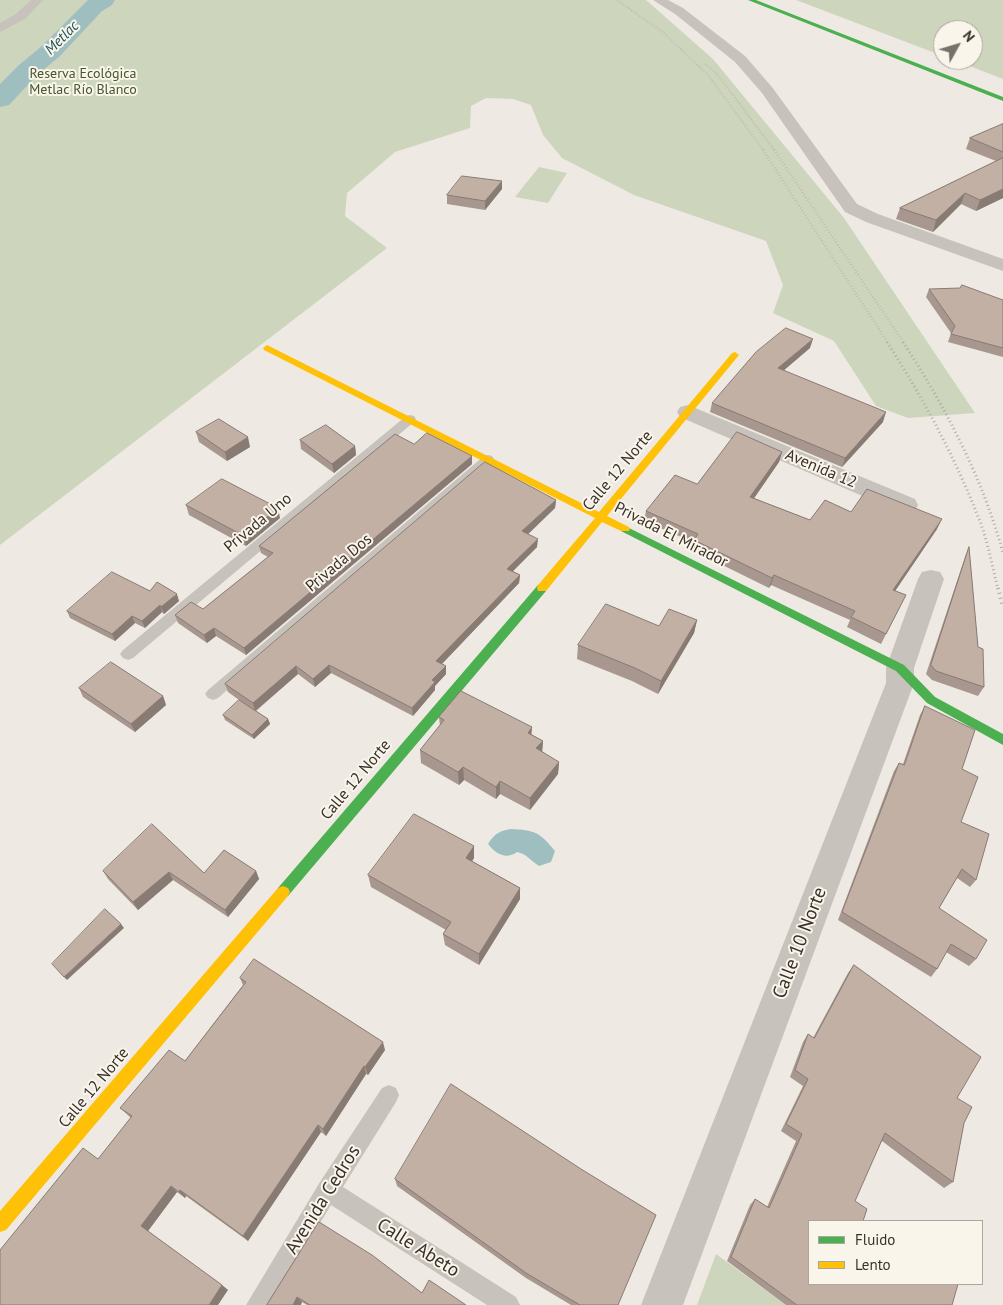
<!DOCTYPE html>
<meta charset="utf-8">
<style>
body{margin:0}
#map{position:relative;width:1003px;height:1305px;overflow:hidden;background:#eeeae3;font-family:"PT Sans",sans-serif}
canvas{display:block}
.legend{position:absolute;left:808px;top:1220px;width:175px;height:65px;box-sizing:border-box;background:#faf5eb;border:1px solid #ada69e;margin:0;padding:6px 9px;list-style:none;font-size:15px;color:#39302a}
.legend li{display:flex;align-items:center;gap:10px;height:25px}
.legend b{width:25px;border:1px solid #ada69e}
.north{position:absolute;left:933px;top:20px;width:50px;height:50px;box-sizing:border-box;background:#faf5eb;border:1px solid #ada69e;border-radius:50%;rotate:51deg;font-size:14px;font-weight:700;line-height:20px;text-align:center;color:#39302a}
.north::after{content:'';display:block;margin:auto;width:18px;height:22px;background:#78716b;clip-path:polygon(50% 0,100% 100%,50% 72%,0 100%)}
</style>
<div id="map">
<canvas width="1003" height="1305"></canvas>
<ul class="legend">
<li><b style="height:6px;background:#4caf50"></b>Fluido</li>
<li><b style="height:6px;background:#ffc107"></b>Lento</li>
</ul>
<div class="north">N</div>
</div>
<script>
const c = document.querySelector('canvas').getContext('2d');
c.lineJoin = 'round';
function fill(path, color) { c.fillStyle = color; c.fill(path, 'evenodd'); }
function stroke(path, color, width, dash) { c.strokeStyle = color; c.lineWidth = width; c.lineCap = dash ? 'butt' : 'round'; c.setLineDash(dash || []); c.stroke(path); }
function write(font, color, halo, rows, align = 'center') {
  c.font = font + ' "PT Sans",sans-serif'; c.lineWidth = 4; c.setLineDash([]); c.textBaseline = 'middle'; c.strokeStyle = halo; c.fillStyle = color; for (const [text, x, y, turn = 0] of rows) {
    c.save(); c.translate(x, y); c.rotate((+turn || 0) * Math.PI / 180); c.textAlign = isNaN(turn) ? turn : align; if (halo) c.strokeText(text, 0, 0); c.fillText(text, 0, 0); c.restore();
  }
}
const green = new Path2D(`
 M 0,0 L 646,0 L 713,59 L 844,218 L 975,413 L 908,418 L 876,406 L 834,341 L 773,313 L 783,285 L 766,241 L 634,195 L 562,158 L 543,135 L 531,105 L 513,99 L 486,98 L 471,106 L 470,128 L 395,152 L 347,193 L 345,216 L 387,248 L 0,545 Z
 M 796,0 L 1003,0 L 1003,79 L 954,60 L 973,60 L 973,30 L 943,30 L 943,56 Z
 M 539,167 L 567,173 L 548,203 L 515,197 Z
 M 716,1254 L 786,1305 L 697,1305 Z`);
const water = new Path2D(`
 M 511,829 C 534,830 540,832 555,851 L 551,862 L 539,866 C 531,861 527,854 517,852 C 506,860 496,854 488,844 C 494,834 499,831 511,829 Z`);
const river = new Path2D(`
 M 88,0 L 115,0 L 112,5 L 102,11 L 60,56 L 37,75 L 9,105 L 0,107 L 0,84 L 19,65 L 42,46 Z`);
const lane = new Path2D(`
 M 410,415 L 414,416 L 416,419 L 414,422 L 133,658 L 128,660 L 123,658 L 120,654 L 123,650 L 406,416 Z
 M 488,455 L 492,456 L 494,459 L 492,462 L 218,698 L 213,700 L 208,698 L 205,694 L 208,690 L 484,456 Z
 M 389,1085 L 396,1088 L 399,1095 L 396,1102 L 343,1187 L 516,1297 L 520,1305 L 487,1305 L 331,1205 L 271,1305 L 246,1305 L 320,1182 L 382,1088 Z`);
const street = new Path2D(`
 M 31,0 L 43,0 L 25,19 L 0,32 L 0,23 L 16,14 Z
 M 653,0 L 668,0 L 683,8 L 745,56 L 772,87 L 857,204 L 878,214 L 1003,259 L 1003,271 L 866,222 L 845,212 L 762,93 L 735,62 L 675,14 Z
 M 688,405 L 915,499 L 918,505 L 915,511 L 906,513 L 897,511 L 680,417 L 677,412 L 680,407 Z
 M 931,570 L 940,572 L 944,579 L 914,668 L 914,683 L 683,1305 L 641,1305 L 886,683 L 886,668 L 918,579 L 922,572 Z`);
const fast = new Path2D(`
 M 748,0 L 756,0 L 1003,97 L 1003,101 Z
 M 625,526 L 904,665 L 935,697 L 1003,734 L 1003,745 L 927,703 L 896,671 L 621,531 L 620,529 L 621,527 Z
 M 542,584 L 546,585 L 547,588 L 546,591 L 288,896 L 283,898 L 278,896 L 276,892 L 278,888 L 538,585 Z`);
const slow = new Path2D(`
 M 267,345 L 599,512 L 732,353 L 735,352 L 739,355 L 607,516 L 629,527 L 630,529 L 629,531 L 621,531 L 602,522 L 546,591 L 538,591 L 537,588 L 538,585 L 595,518 L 264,350 L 263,348 Z
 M 283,886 L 288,888 L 290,892 L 288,896 L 6,1230 L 0,1232 L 0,1211 L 278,888 Z`);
const railFar3 = new Path2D(`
 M 617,0 L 664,33 L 708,75 L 764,151
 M 705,64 L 717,74 L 775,151`);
const railFar2 = new Path2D(`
 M 763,150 L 888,343
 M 774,150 L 904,343`);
const railFar1 = new Path2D(`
 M 887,342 C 923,398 955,457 979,519 C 988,541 992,566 998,589
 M 903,342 C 945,406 983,479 1003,553`);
const rail = new Path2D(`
 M 998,588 L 1003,607`);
const wall = new Path2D(`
 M 1003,124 L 1003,198 L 976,211 L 961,204 L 933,232 L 896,219 L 900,208 L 996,161 L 966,149 L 970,138 Z
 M 502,189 L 485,210 L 447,204 L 447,195 Z
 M 929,289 L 1003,300 L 1003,357 L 948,342 L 951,333 L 926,297 Z
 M 810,348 L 784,370 L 883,422 L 842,467 L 710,412 L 712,403 Z
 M 196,432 L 250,447 L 227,461 L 199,442 Z
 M 300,440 L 355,446 L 356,455 L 334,473 L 301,449 Z
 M 414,444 L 472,456 L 472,464 L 246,655 L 216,636 L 207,643 L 178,623 L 175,615 L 203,609 L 268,557 L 261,553 L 259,546 Z
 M 782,452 L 779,462 L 754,498 L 810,520 L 851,512 L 937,529 L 895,591 L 906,595 L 881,644 L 847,627 L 850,620 L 771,585 L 769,588 L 692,550 L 693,542 L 644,521 L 646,511 L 697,484 Z
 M 556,500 L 555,508 L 528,534 L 537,547 L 513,571 L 520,575 L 519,583 L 442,664 L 446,666 L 446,674 L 435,686 L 435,690 L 413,716 L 331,673 L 315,687 L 298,674 L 256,711 L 268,719 L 270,724 L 254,739 L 225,720 L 223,715 L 246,705 L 228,692 L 225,684 Z
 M 186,505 L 280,518 L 246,546 L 189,515 Z
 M 969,547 L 978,647 L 984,687 L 978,696 L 932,680 L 926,674 L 965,557 Z
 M 150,591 L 179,601 L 164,614 L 162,612 L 145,628 L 135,623 L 115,641 L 70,618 L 67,611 Z
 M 697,620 L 694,633 L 658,694 L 632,681 L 577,659 L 578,645 L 659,626 Z
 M 79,688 L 163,696 L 166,705 L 135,732 L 83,697 Z
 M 925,706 L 962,769 L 961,822 L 976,880 L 970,887 L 957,878 L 939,908 L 976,959 L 969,966 L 946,952 L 937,969 L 931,977 L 838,920 L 894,771 L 899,763 L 903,764 L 920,715 Z
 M 439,717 L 532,727 L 531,734 L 543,741 L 542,752 L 559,762 L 558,774 L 530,810 L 500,794 L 496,799 L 464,780 L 459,785 L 421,763 L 420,750 L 440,726 Z
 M 474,846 L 474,858 L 472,861 L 520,888 L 520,899 L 479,965 L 445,945 L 443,934 L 446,930 L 371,887 L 368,875 Z
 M 103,871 L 204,873 L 256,871 L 259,879 L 228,917 L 173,880 L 138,910 L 108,879 Z
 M 854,965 L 957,1098 L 964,1123 L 953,1182 L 944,1188 L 882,1141 L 809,1284 L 952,1305 L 786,1305 L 727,1261 L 750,1205 L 755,1199 L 767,1207 L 796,1141 L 781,1131 L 803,1086 L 790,1077 L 803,1042 L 808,1034 L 813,1038 L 848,973 Z
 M 240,978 L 385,1050 L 368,1075 L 366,1074 L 326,1136 L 321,1132 L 248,1241 L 186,1196 L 185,1198 L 177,1192 L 148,1231 L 228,1290 L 0,1305 L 98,1159 L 131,1118 L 120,1108 L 185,1061 L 243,985 Z
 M 395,1179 L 618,1305 L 571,1305 L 526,1278 L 397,1186 Z
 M 319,1222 L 422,1293 L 466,1305 L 307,1305 L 302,1302 L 267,1305 Z`);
const shadedWall = new Path2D(`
 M 502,181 L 502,189 L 485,210 L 485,201 Z
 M 1003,189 L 1003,198 L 976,211 L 980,200 Z
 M 965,193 L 961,204 L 933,232 L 936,220 Z
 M 813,339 L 810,348 L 776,377 L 778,368 Z
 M 886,412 L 883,422 L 842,467 L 845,458 Z
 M 248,437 L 250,447 L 227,461 L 225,452 Z
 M 355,446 L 356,455 L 334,473 L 332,464 Z
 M 782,452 L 779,462 L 748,507 L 750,497 Z
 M 472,456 L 472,464 L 246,655 L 244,648 Z
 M 556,500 L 555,508 L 522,540 L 522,531 Z
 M 278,508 L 280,518 L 246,546 L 244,536 Z
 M 942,519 L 937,529 L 889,600 L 893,590 Z
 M 538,539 L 537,547 L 507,577 L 507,569 Z
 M 520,575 L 519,583 L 437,669 L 436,661 Z
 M 774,575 L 771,585 L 769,588 L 772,578 Z
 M 177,594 L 179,601 L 164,614 L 161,607 Z
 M 160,605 L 162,612 L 145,628 L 142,621 Z
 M 132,616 L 135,623 L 115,641 L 112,634 Z
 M 697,620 L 694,633 L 658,694 L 661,681 Z
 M 214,628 L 216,636 L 207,643 L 204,635 Z
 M 329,665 L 331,673 L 315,687 L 313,679 Z
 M 296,666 L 298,674 L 255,711 L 253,703 Z
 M 446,666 L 446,674 L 435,686 L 435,690 L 413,716 L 412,708 L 432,680 Z
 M 163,696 L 166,705 L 135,732 L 131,724 Z
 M 268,719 L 270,724 L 254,739 L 252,735 Z
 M 532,727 L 531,740 L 528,733 Z
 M 543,741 L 542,753 L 536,748 Z
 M 559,762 L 558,774 L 530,810 L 530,798 Z
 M 463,767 L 464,780 L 459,785 L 458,772 Z
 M 500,781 L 500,794 L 496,799 L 496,787 Z
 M 474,846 L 474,858 L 467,869 L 466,858 Z
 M 256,871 L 259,879 L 228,917 L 225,910 Z
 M 169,872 L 173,880 L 138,910 L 133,902 Z
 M 520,888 L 520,899 L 479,965 L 479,954 Z
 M 121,924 L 124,928 L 67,980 L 64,977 Z
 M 383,1042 L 385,1050 L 368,1075 L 365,1067 Z
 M 364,1066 L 366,1074 L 326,1136 L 323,1129 Z
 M 318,1125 L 321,1132 L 248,1241 L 243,1236 Z
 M 171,1186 L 177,1192 L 148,1231 L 141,1226 Z
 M 180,1190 L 186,1196 L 185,1198 L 179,1192 Z
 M 222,1285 L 228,1290 L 218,1305 L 209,1305 Z
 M 297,1297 L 302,1302 L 301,1305 L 293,1305 Z`);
const building = new Path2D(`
 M 1003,124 L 1003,152 L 970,138 Z
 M 1003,158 L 1003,189 L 980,200 L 965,193 L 936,220 L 900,208 Z
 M 462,176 L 502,181 L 485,201 L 447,195 Z
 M 962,285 L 1003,300 L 1003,348 L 951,334 L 955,326 L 929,289 L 960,288 Z
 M 786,328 L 813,339 L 778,368 L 886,412 L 845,458 L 712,403 L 756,352 Z
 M 219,419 L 248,437 L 225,452 L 196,432 Z
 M 326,425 L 355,446 L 332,464 L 300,440 Z
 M 737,432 L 782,452 L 750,497 L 810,520 L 825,500 L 851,512 L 867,489 L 942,519 L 893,590 L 906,595 L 886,634 L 851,617 L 855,611 L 774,575 L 772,578 L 694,540 L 698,534 L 646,511 L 675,475 L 697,484 Z
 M 427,433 L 472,456 L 244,648 L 214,628 L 204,635 L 175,615 L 191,602 L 203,609 L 273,553 L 259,546 L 395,434 L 414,444 Z
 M 485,462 L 556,500 L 522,531 L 538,539 L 507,569 L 520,575 L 436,661 L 446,666 L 432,680 L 435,682 L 412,708 L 329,665 L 313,679 L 296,666 L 253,703 L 225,684 Z
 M 222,479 L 278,508 L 244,536 L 186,505 Z
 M 969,547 L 978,647 L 983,649 L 984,687 L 936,671 L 931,665 Z
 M 112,572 L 150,591 L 157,582 L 177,594 L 161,607 L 160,605 L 142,621 L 132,616 L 112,634 L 67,611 Z
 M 606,604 L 659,626 L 669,609 L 697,620 L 661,681 L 635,668 L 578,645 Z
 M 111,662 L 163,696 L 131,724 L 79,688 Z
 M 461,691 L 532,727 L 528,733 L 543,741 L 536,748 L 559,762 L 530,798 L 500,781 L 496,787 L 463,767 L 458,772 L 420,750 L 444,720 L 439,717 Z
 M 239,700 L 268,719 L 252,735 L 223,715 Z
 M 925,706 L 975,730 L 962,769 L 978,777 L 961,822 L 989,834 L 976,880 L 962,869 L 939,908 L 987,940 L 976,959 L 951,944 L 937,969 L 842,912 L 899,763 L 904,765 Z
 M 414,814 L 474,846 L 466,858 L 520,888 L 479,954 L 443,934 L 451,922 L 368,875 Z
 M 152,824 L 204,873 L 224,850 L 256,871 L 225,910 L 169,872 L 133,902 L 103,871 Z
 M 105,909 L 121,924 L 64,977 L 52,964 Z
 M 254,959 L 383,1042 L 365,1067 L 364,1066 L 323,1129 L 318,1125 L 243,1236 L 180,1190 L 179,1192 L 171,1186 L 141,1226 L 222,1285 L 209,1305 L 0,1305 L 0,1250 L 83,1148 L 98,1159 L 132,1116 L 120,1108 L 169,1050 L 185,1061 L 246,982 L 240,978 Z
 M 854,965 L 981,1057 L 957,1098 L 972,1107 L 964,1123 L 953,1182 L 885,1133 L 855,1201 L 867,1209 L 863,1221 L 809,1221 L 809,1284 L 958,1284 L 952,1305 L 797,1305 L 731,1257 L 755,1199 L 769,1208 L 802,1134 L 786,1124 L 808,1079 L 795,1070 L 808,1034 L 814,1038 Z
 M 451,1084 L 581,1169 L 656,1215 L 618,1305 L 580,1305 L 526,1273 L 395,1179 Z
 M 319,1222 L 372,1255 L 422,1293 L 429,1280 L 466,1305 L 310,1305 L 297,1297 L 293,1305 L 267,1305 Z`);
const farParknames = [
 ["Reserva Ecológica",83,74],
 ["Metlac Río Blanco",83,90]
];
const farWaternames = [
 ["Metlac",62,38,-45]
];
const streetNames = [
 ["Avenida 12",821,469,23],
 ["Calle 12 Norte",618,471,-50],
 ["Privada Uno",258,523,-40],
 ["Privada El Mirador",671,535,27],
 ["Privada Dos",339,563,-40],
 ["Calle 12 Norte",356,780,-50],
 ["Calle 12 Norte",94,1088,-50]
];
const nearStreetnames = [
 ["Calle 10 Norte",800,943,-69],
 ["Avenida Cedros",323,1200,-58],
 ["Calle Abeto",418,1248,32]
];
fill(green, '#ced5bd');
fill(water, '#9fbec0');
fill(river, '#9fbec0');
fill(lane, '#c8c2bc');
fill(street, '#c8c2bc');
fill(fast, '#4caf50');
fill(slow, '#ffc107');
stroke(railFar3, '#b0aba6', 2, [0.5, 2]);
stroke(railFar2, '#b0aba6', 2.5, [0.5, 2.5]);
stroke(railFar1, '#b0aba6', 3, [1, 3]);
stroke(rail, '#b0aba6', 4, [1, 4]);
fill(wall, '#a7978e');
fill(shadedWall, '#887b74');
fill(building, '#c2b0a5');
stroke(building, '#887b74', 1);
write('14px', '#45582d', '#faf5eb', farParknames);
write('italic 15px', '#1e535c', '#faf5eb', farWaternames);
write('16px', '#39302a', '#faf5eb', streetNames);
write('19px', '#39302a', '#faf5eb', nearStreetnames);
</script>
